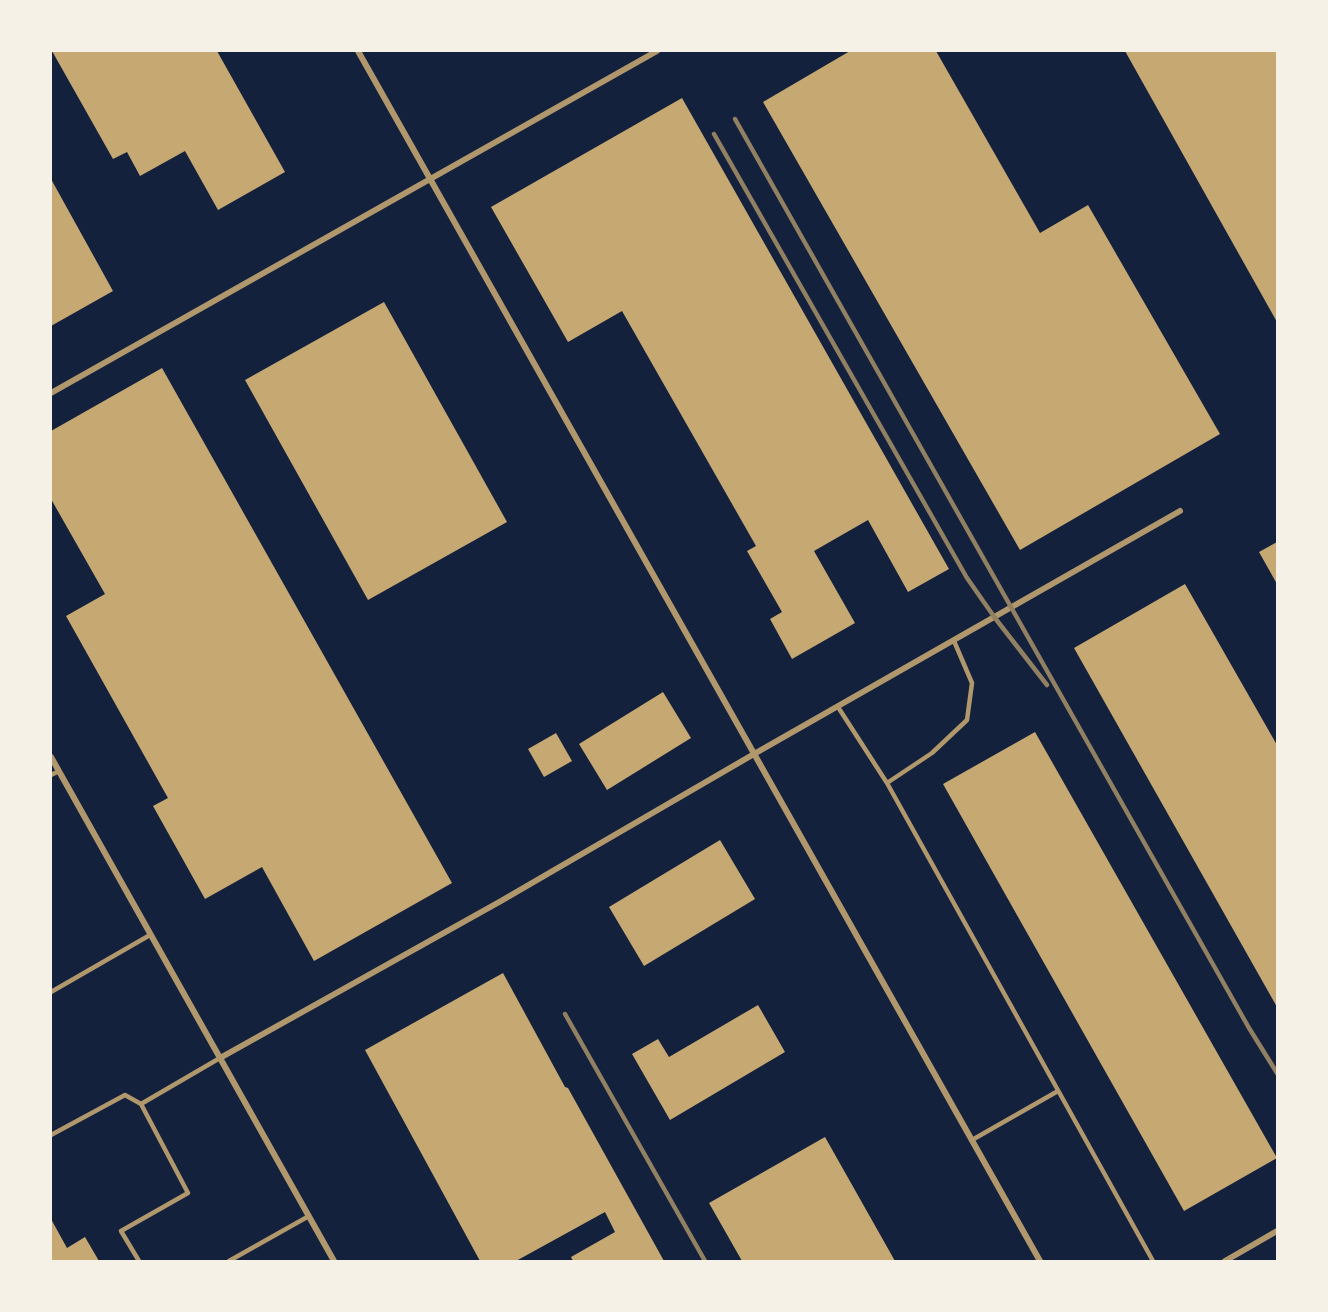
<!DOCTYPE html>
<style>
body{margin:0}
#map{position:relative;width:1328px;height:1312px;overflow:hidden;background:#14213d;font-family:Overpass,sans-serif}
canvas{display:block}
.frame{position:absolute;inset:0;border:52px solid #f6f1e7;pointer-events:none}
</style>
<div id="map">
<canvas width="1328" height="1312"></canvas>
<div class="frame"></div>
</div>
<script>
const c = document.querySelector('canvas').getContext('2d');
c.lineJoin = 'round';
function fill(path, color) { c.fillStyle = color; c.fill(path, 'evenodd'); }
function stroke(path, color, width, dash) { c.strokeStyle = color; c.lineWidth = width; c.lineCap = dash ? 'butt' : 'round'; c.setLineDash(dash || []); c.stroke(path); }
const building = new Path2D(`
 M 52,51 L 217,51 L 285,172 L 218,210 L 185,151 L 140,176 L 127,152 L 113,159 Z
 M 850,51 L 936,51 L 1040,233 L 1088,205 L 1220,434 L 1020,550 L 763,102 Z
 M 1125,51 L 1277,51 L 1277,322 Z
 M 682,98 L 949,569 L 908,592 L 868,520 L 814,551 L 855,623 L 792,659 L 770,619 L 782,612 L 747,551 L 756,546 L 622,311 L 568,342 L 491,207 Z
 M 51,179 L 113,291 L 51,326 Z
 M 384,302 L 507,522 L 368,600 L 245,380 Z
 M 162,368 L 452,883 L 314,961 L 262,867 L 205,899 L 153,806 L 168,798 L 66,616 L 105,594 L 51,499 L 51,431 Z
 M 1277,542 L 1277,584 L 1259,552 Z
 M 1185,584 L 1277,745 L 1277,1007 L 1074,648 Z
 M 663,692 L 691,738 L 607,790 L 579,744 Z
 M 1035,732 L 1277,1158 L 1184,1211 L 943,784 Z
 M 556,733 L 572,761 L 544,777 L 528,749 Z
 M 720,840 L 755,899 L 644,966 L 609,907 Z
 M 503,973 L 565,1087 L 568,1088 L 664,1261 L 573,1261 L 571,1257 L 615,1232 L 605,1212 L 516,1261 L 480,1261 L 365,1050 Z
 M 758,1005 L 785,1052 L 670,1120 L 632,1054 L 658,1039 L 669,1057 Z
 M 825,1137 L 895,1261 L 742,1261 L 709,1203 Z
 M 51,1219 L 67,1248 L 85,1237 L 99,1261 L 51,1261 Z`);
const service = new Path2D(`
 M 838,707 L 887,783 L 1153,1261
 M 51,775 L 59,771
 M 887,783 L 932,753 L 967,720 L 972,683 L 954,641
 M 51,992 L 150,935
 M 51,1135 L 125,1095 L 141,1104
 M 972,1140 L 1058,1091
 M 139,1261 L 121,1231 L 188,1193 L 141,1104 L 220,1058
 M 229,1261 L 309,1216`);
const minor = new Path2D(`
 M 358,51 L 1040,1261
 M 51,393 L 657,51
 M 51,757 L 334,1261
 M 220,1058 L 501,901 L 754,754 L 1180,511
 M 1225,1261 L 1277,1231`);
const rail = new Path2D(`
 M 735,119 L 1249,1028 L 1277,1073
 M 714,134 L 967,578 L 995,618 L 1047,685
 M 565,1014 L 705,1261`);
fill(building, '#c6a872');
stroke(service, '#b1986c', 4.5);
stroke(minor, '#b1986c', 6);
stroke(rail, '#918062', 4.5);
</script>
